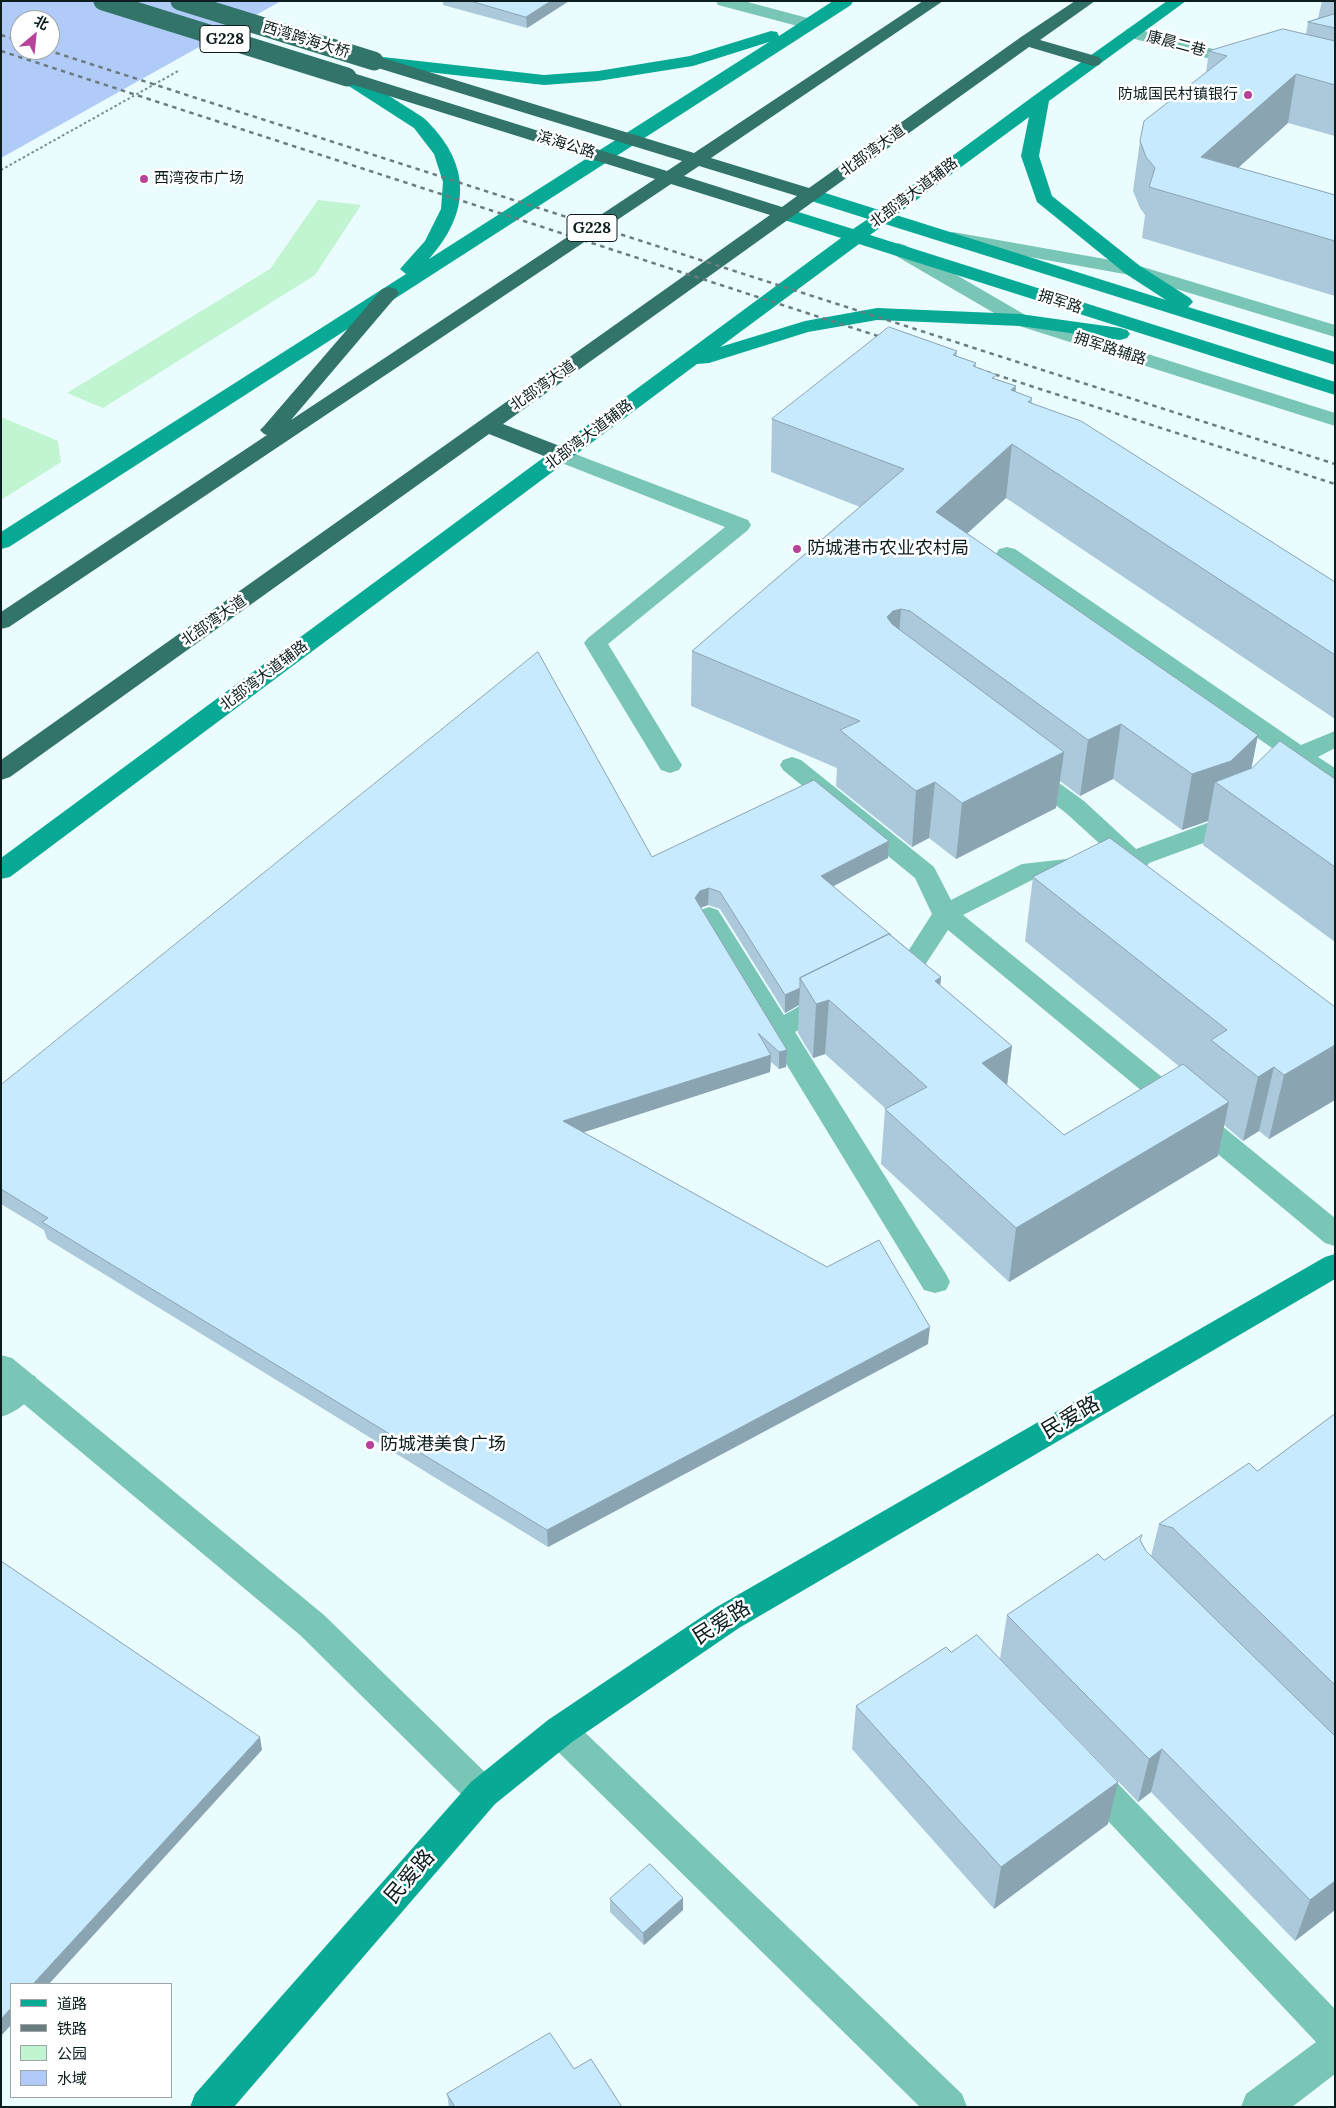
<!DOCTYPE html>
<meta charset="utf-8">
<style>
body{margin:0}
#map{position:relative;width:1336px;height:2108px;overflow:hidden;background:#eafcfe;font-family:Lora,"Noto Sans SC",serif}
canvas{display:block}
.frame{position:absolute;inset:0;border:2px solid #0c1d20;pointer-events:none}
.legend{position:absolute;left:10px;top:1983px;width:162px;height:115px;box-sizing:border-box;background:#fff;border:1px solid #9ea5a6;margin:0;padding:6px 9px;list-style:none;font-size:15px;color:#0c1d20}
.legend li{display:flex;align-items:center;gap:10px;height:25px}
.legend b{width:25px;border:1px solid #9ea5a6}
.north{position:absolute;left:10px;top:10px;width:50px;height:50px;box-sizing:border-box;background:#fff;border:1px solid #9ea5a6;border-radius:50%;rotate:28deg;font-size:14px;font-weight:700;line-height:20px;text-align:center;color:#0c1d20}
.north::after{content:'';display:block;margin:auto;width:18px;height:22px;background:#b84299;clip-path:polygon(50% 0,100% 100%,50% 72%,0 100%)}
</style>
<div id="map">
<canvas width="1336" height="2108"></canvas>
<div class="frame"></div>
<ul class="legend">
<li><b style="height:6px;background:#08aa96"></b>道路</li>
<li><b style="height:6px;background:#6a7c7e"></b>铁路</li>
<li><b style="height:14px;background:#c1f4d0"></b>公园</li>
<li><b style="height:14px;background:#b0cbf7"></b>水域</li>
</ul>
<div class="north">北</div>
</div>
<script>
const c = document.querySelector('canvas').getContext('2d');
c.lineJoin = 'round';
function fill(path, color) { c.fillStyle = color; c.fill(path, 'evenodd'); }
function stroke(path, color, width, dash) { c.strokeStyle = color; c.lineWidth = width; c.lineCap = dash ? 'butt' : 'round'; c.setLineDash(dash || []); c.stroke(path); }
function write(font, color, halo, rows, align = 'center') {
  c.font = font + ' Lora,"Noto Sans SC",serif'; c.lineWidth = 5; c.setLineDash([]); c.textBaseline = 'middle'; c.strokeStyle = halo; c.fillStyle = color; for (const [text, x, y, turn = 0] of rows) {
    c.save(); c.translate(x, y); c.rotate((+turn || 0) * Math.PI / 180); c.textAlign = isNaN(turn) ? turn : align; if (halo) c.strokeText(text, 0, 0); c.fillText(text, 0, 0); c.restore();
  }
}
const green = new Path2D(`
 M 318,200 L 361,205 L 315,275 L 103,408 L 67,393 L 270,269 Z
 M 1,417 L 58,441 L 61,462 L 1,500 Z`);
const water = new Path2D(`
 M 1,1 L 281,1 L 1,158 ZM 20,20 L 50,20 L 50,50 L 20,50 Z`);
const path = new Path2D(`
 M 1,170 L 180,70`);
const lane = new Path2D(`
 M 716,1 L 744,1 L 815,20 L 817,24 L 815,28 L 809,29 L 718,5 Z
 M 1133,28 L 1251,59 L 1254,63 L 1251,67 L 1245,68 L 1127,37 L 1125,33 L 1127,29 Z
 M 562,449 L 748,520 L 751,525 L 748,530 L 608,644 L 682,765 L 679,770 L 670,773 L 661,770 L 584,643 L 588,638 L 725,527 L 554,460 L 551,455 L 554,450 Z
 M 1007,547 L 1015,549 L 1301,745 L 1335,731 L 1335,748 L 1318,757 L 1335,768 L 1335,788 L 1326,786 L 1301,768 C 1290,780 1282,792 1264,788 L 1261,782 L 1285,757 L 999,559 L 996,554 L 999,549 Z
 M 792,757 L 801,760 L 934,867 L 951,900 L 1022,864 L 1111,854 L 1066,813 L 1019,777 L 1016,772 L 1019,767 L 1028,764 L 1037,767 L 1084,801 L 1136,849 L 1221,818 C 1229,810 1235,808 1246,811 L 1250,817 L 1239,830 L 1149,863 L 1145,869 L 1136,871 L 1127,869 L 1036,878 L 963,915 L 1335,1218 L 1335,1246 L 1325,1243 L 948,930 L 925,965 L 893,981 L 884,984 L 875,981 L 871,975 L 875,969 L 907,953 L 932,914 L 915,878 L 783,770 L 780,765 L 783,760 Z
 M 709,907 L 718,910 L 784,1015 C 801,1006 823,989 843,994 L 846,1001 L 843,1008 L 795,1032 L 946,1274 L 950,1282 L 946,1290 L 935,1293 L 924,1290 L 696,916 L 700,910 Z
 M 24,1373 L 35,1376 L 39,1385 C 32,1400 17,1412 1,1417 L 1,1386 L 13,1376 Z
 M 560,1716 L 572,1720 L 962,2094 L 967,2107 L 920,2107 L 548,1742 L 543,1731 L 548,1720 Z
 M 1088,1760 L 1100,1765 L 1335,2009 L 1335,2074 L 1292,2107 L 1241,2107 L 1246,2094 L 1316,2042 L 1076,1787 L 1070,1776 L 1076,1765 Z`);
const street = new Path2D(`
 M 953,232 L 1133,264 L 1335,325 L 1335,337 L 1130,275 L 946,242 L 943,238 L 946,234 Z
 M 898,243 L 905,245 L 1027,316 L 1335,413 L 1335,426 L 1013,324 L 891,253 L 888,249 L 891,245 Z
 M 1,1355 L 12,1358 L 324,1615 L 495,1782 L 501,1793 L 495,1804 L 483,1809 L 471,1804 L 300,1635 L 1,1385 Z`);
const secondary = new Path2D(`
 M 833,1 L 853,1 L 851,5 L 9,547 L 1,549 L 1,532 L 406,274 L 400,269 L 425,241 L 441,209 L 443,182 L 434,154 L 414,128 L 341,81 L 338,77 L 341,73 L 347,72 L 353,73 C 370,84 388,95 405,106 C 412,111 421,115 427,121 C 472,166 470,213 429,259 L 769,42 L 693,66 L 598,81 L 544,85 L 374,66 L 368,65 L 365,61 L 368,57 L 374,56 L 544,75 L 598,71 L 690,56 L 771,31 L 777,32 L 779,36 Z
 M 1167,1 L 1186,1 L 1049,101 L 1039,156 L 1052,196 L 1140,266 L 1190,298 L 1193,302 L 1188,307 L 1335,352 L 1335,365 L 885,224 L 870,235 L 1335,382 L 1335,395 L 859,244 L 720,347 L 805,321 L 877,308 L 1020,314 L 1120,328 L 1127,330 L 1130,334 L 1127,338 L 1120,340 L 1020,326 L 877,320 L 808,332 L 709,363 L 697,364 L 10,877 L 1,879 L 1,858 L 841,238 L 778,218 L 776,214 L 778,210 L 785,208 L 792,210 L 853,229 L 868,219 L 805,199 L 803,195 L 805,191 L 812,189 L 819,191 L 879,210 L 1035,95 ZM 1029,117 L 1021,156 L 1037,202 L 1126,274 L 1166,300 L 896,215 Z
 M 1335,1254 L 1335,1279 L 739,1628 L 572,1742 L 495,1804 L 234,2107 L 190,2107 L 195,2094 L 471,1782 L 548,1720 L 715,1608 L 1325,1257 Z`);
const highway = new Path2D(`
 M 923,1 L 943,1 L 711,158 L 809,188 L 1021,37 L 1075,1 L 1095,1 L 1040,40 L 1099,57 L 1102,61 L 1099,65 L 1093,66 L 1029,47 L 503,424 L 570,450 L 573,455 L 570,460 L 562,461 L 554,460 L 489,434 L 10,777 L 1,780 L 1,760 L 770,215 L 671,184 L 9,627 L 1,629 L 1,612 L 267,435 L 264,434 L 260,430 L 264,426 L 382,289 L 389,287 L 396,289 L 399,293 L 291,420 L 655,179 L 341,81 L 338,77 L 341,73 L 347,72 L 353,73 L 667,171 L 682,161 L 368,65 L 365,61 L 368,57 L 374,56 L 380,57 L 694,153 ZM 699,166 L 797,196 L 782,207 L 684,176 Z`);
const rail = new Path2D(`
 M 1,35 L 20,41
 M 47,50 L 1335,464
 M 1,51 L 890,340
 M 978,369 L 1335,484`);
const highwayBridge = new Path2D(`
 M 103,1 L 347,77
 M 180,1 L 374,61`);
const wall = new Path2D(`
 M 443,1 L 569,1 L 527,28 L 443,5 Z
 M 1322,1 L 1335,1 L 1335,136 L 1288,123 L 1238,168 L 1335,195 L 1335,296 L 1142,238 L 1145,215 L 1140,208 L 1133,191 L 1140,141 L 1206,73 L 1209,51 L 1306,34 L 1308,22 L 1318,18 Z
 M 957,351 L 957,356 L 976,363 L 976,367 L 996,380 L 1016,386 L 1015,392 L 1032,398 L 1032,403 L 1335,582 L 1335,719 L 1006,498 L 967,534 L 1252,769 L 1335,779 L 1335,942 L 1203,845 L 1208,821 L 1182,830 L 1113,779 L 1080,796 L 1060,781 L 1056,808 L 956,859 L 929,838 L 912,847 L 836,786 L 837,768 L 691,706 L 692,651 L 860,507 L 771,472 L 772,419 Z
 M 889,841 L 888,858 L 833,886 L 941,977 L 940,985 L 1012,1046 L 1007,1085 L 1064,1135 L 1180,1067 L 1025,941 L 1033,877 L 1335,1007 L 1335,1100 L 1269,1139 L 1259,1131 L 1243,1141 L 1224,1125 L 1218,1156 L 1009,1282 L 881,1164 L 885,1109 L 886,1109 L 825,1054 L 813,1058 L 798,1033 L 799,1005 L 785,1013 L 720,909 L 708,905 L 701,908 L 787,1050 L 786,1067 L 779,1069 L 771,1062 L 770,1072 L 583,1132 L 928,1344 L 548,1547 L 47,1239 L 44,1230 L 1,1204 L 1,1085 L 652,857 Z
 M 1335,1414 L 1335,1910 L 1295,1941 L 1151,1792 L 1138,1802 L 1009,1668 L 1108,1824 L 994,1909 L 852,1749 L 856,1706 L 951,1652 L 1000,1659 L 1007,1615 L 1104,1560 L 1141,1541 L 1146,1551 L 1151,1556 L 1159,1524 L 1257,1471 Z
 M 683,1898 L 683,1910 L 644,1945 L 610,1912 L 610,1899 Z
 M 574,2069 L 622,2107 L 449,2107 L 447,2094 Z`);
const shadedWall = new Path2D(`
 M 551,1 L 569,1 L 527,28 L 526,17 Z
 M 1296,74 L 1288,123 L 1200,202 L 1201,157 Z
 M 1016,386 L 1010,440 L 1011,390 Z
 M 1012,444 L 1006,498 L 931,566 L 936,512 Z
 M 901,609 L 897,664 L 887,617 L 893,611 Z
 M 1121,724 L 1113,779 L 1080,796 L 1088,740 Z
 M 1258,735 L 1247,791 L 1215,782 L 1208,821 L 1182,830 L 1192,774 Z
 M 1064,752 L 1056,808 L 956,859 L 962,803 Z
 M 935,782 L 929,838 L 912,847 L 916,791 Z
 M 889,841 L 888,858 L 820,893 L 821,876 Z
 M 709,888 L 708,905 L 699,908 L 695,898 L 700,891 Z
 M 941,977 L 936,1032 L 935,981 Z
 M 800,988 L 799,1005 L 785,1013 L 785,995 Z
 M 829,1000 L 825,1054 L 813,1058 L 816,1004 Z
 M 1335,1045 L 1335,1100 L 1269,1139 L 1284,1075 Z
 M 1012,1046 L 1005,1101 L 982,1063 Z
 M 787,1050 L 786,1067 L 779,1069 L 779,1052 Z
 M 771,1055 L 770,1072 L 563,1139 L 563,1121 Z
 M 1274,1067 L 1259,1131 L 1243,1141 L 1258,1077 Z
 M 1229,1102 L 1218,1156 L 1009,1282 L 1016,1228 Z
 M 930,1327 L 928,1344 L 548,1547 L 547,1530 Z
 M 260,1737 L 262,1750 L 49,1984 L 33,1984 Z
 M 1162,1749 L 1151,1792 L 1138,1802 L 1149,1759 Z
 M 1118,1782 L 1108,1824 L 994,1909 L 1001,1867 Z
 M 1335,1881 L 1335,1910 L 1295,1941 L 1310,1900 Z
 M 683,1898 L 683,1910 L 644,1945 L 643,1933 Z
 M 11,2008 L 11,2025 L 1,2036 L 1,2019 Z`);
const building = new Path2D(`
 M 471,1 L 551,1 L 526,17 Z
 M 1335,14 L 1335,28 L 1308,22 Z
 M 1283,29 L 1335,41 L 1335,85 L 1296,74 L 1201,157 L 1335,195 L 1335,241 L 1149,187 L 1155,168 L 1146,157 L 1140,141 L 1144,121 L 1227,56 L 1209,51 Z
 M 889,327 L 957,351 L 953,355 L 976,363 L 973,366 L 997,375 L 992,378 L 1016,386 L 1011,390 L 1032,398 L 1028,402 L 1081,421 L 1335,582 L 1335,655 L 1012,444 L 936,512 L 1258,735 L 1231,761 L 1192,774 L 1121,724 L 1088,740 L 910,611 L 901,609 L 893,611 L 887,617 L 892,624 L 1064,752 L 962,803 L 935,782 L 916,791 L 840,730 L 860,721 L 692,651 L 904,469 L 772,419 Z
 M 538,652 L 652,857 L 814,780 L 889,841 L 821,876 L 891,935 L 889,934 L 800,978 L 800,988 L 785,995 L 720,892 L 709,888 L 700,891 L 695,898 L 787,1050 L 779,1052 L 758,1033 L 771,1055 L 563,1121 L 827,1267 L 879,1240 L 930,1327 L 547,1530 L 42,1222 L 48,1218 L 1,1189 L 1,1085 Z
 M 1280,741 L 1335,779 L 1335,867 L 1215,782 L 1252,768 Z
 M 1110,838 L 1335,1007 L 1335,1045 L 1284,1075 L 1274,1067 L 1258,1077 L 1211,1040 L 1227,1030 L 1033,877 Z
 M 889,934 L 941,977 L 935,981 L 1012,1046 L 982,1063 L 1064,1135 L 1183,1064 L 1229,1102 L 1016,1228 L 885,1109 L 927,1087 L 829,1000 L 816,1004 L 800,978 Z
 M 1335,1414 L 1335,1685 L 1173,1528 L 1159,1524 L 1249,1463 L 1257,1471 Z
 M 1142,1535 L 1140,1540 L 1146,1551 L 1335,1736 L 1335,1881 L 1310,1900 L 1162,1749 L 1149,1759 L 1007,1615 L 1098,1554 L 1104,1560 Z
 M 1,1561 L 260,1737 L 33,1984 L 11,1984 L 11,2008 L 1,2019 Z
 M 977,1635 L 1118,1782 L 1001,1867 L 856,1706 L 946,1647 L 951,1652 Z
 M 650,1864 L 683,1898 L 643,1933 L 610,1899 Z
 M 550,2033 L 574,2069 L 591,2059 L 622,2107 L 455,2107 L 447,2094 Z`);
const markers = [
 [1248,95,5,"#b84299"],
 [144,179,5,"#b84299"],
 [797,549,5,"#b84299"],
 [370,1445,5,"#b84299"]
];
const farStreetnames = [
 ["西湾跨海大桥",306,40,17],
 ["康晨二巷",1176,44,15],
 ["滨海公路",566,145,17],
 ["北部湾大道",873,151,-36],
 ["北部湾大道辅路",914,193,-37],
 ["拥军路",1060,302,18],
 ["拥军路辅路",1110,349,18],
 ["北部湾大道",543,386,-35],
 ["北部湾大道辅路",589,435,-37],
 ["北部湾大道",214,621,-35],
 ["北部湾大道辅路",264,676,-37]
];
const farPoinames = [
 ["防城国民村镇银行",1238,95],
 ["西湾夜市广场",154,179,"left"]
];
const shields = [
 [225,39,50],
 [592,228,50]
];
const shieldNames = [
 ["G228",225,39],
 ["G228",592,228]
];
const poiNames = [
 ["防城港市农业农村局",807,549],
 ["防城港美食广场",380,1445]
];
const nearStreetnames = [
 ["民爱路",1071,1418,-30],
 ["民爱路",722,1623,-32],
 ["民爱路",410,1877,-49]
];
fill(green, '#c1f4d0');
fill(water, '#b0cbf7');
stroke(path, '#7a8b8e', 2, [2.5, 2.5]);
fill(lane, '#79c5b6');
fill(street, '#79c5b6');
fill(secondary, '#08aa96');
fill(highway, '#327469');
stroke(rail, '#6a7c7e', 2.5, [4.5, 4.5]);
stroke(highwayBridge, '#327469', 19);
fill(wall, '#abc9da');
fill(shadedWall, '#8ba4b2');
fill(building, '#c7eafe');
stroke(building, '#8ba4b2', 1);
for (const [x, y, r, color] of markers) { const dot = new Path2D(); dot.arc(x, y, r, 0, 2 * Math.PI); c.fillStyle = color; c.fill(dot); stroke(dot, '#fff', 2); }
write('15px', '#0c1d20', '#fff', farStreetnames);
write('15px', '#0c1d20', '#fff', farPoinames, 'right');
for (const [x, y, w] of shields) { const box = new Path2D(); box.roundRect(x - w / 2, y - 13.5, w, 27, 4); c.fillStyle = '#fff'; c.fill(box); stroke(box, '#0c1d20', 1); }
write('bold 16px', '#0c1d20', null, shieldNames);
write('18px', '#0c1d20', '#fff', poiNames, 'left');
write('21px', '#0c1d20', '#fff', nearStreetnames);
</script>
